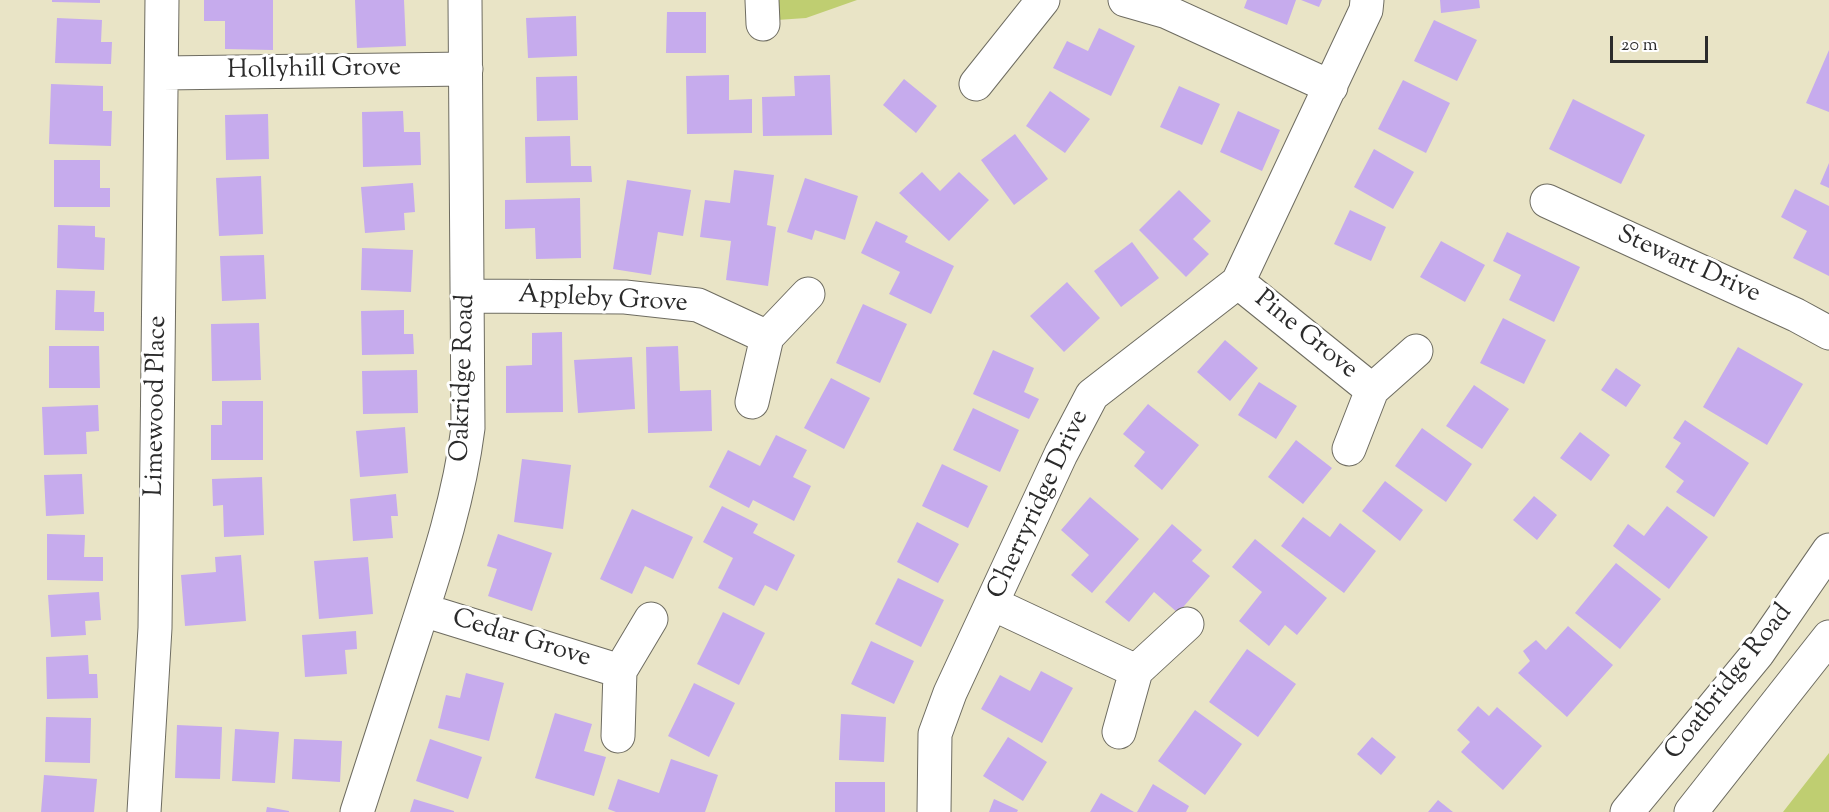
<!DOCTYPE html>
<style>
body{margin:0}
#map{position:relative;width:1829px;height:812px;overflow:hidden;background:#e9e4c6;font-family:"Sorts Mill Goudy",serif}
canvas{display:block}
.scale{position:absolute;left:1610px;top:36px;width:98px;height:27px;box-sizing:border-box;border:3px solid #2b2b2b;border-top:0;padding-left:8px;font-size:18px;line-height:21px;white-space:nowrap;color:#2b2b2b;-webkit-text-stroke:4px #fff;paint-order:stroke}
</style>
<div id="map">
<canvas width="1829" height="812"></canvas>
<div class="scale">20 m</div>
</div>
<script>
const c = document.querySelector('canvas').getContext('2d');
c.lineJoin = 'round';
function fill(path, color) { c.fillStyle = color; c.fill(path, 'evenodd'); }
function stroke(path, color, width, dash) { c.strokeStyle = color; c.lineWidth = width; c.lineCap = dash ? 'butt' : 'round'; c.setLineDash(dash || []); c.stroke(path); }
function write(font, color, halo, rows, align = 'center') {
  c.font = font + ' "Sorts Mill Goudy",serif'; c.lineWidth = 6; c.setLineDash([]); c.textBaseline = 'middle'; c.strokeStyle = halo; c.fillStyle = color; for (const [text, x, y, turn = 0] of rows) {
    c.save(); c.translate(x, y); c.rotate((+turn || 0) * Math.PI / 180); c.textAlign = isNaN(turn) ? turn : align; if (halo) c.strokeText(text, 0, 0); c.fillText(text, 0, 0); c.restore();
  }
}
const green = new Path2D(`
 M 776,0 L 857,0 L 806,18 L 777,20 Z
 M 1829,753 L 1829,812 L 1783,812 Z`);
const building = new Path2D(`
 M 52,0 L 100,0 L 100,3 L 52,2 Z
 M 204,0 L 273,0 L 273,50 L 225,49 L 225,21 L 204,21 Z
 M 355,0 L 404,0 L 406,46 L 357,48 Z
 M 1247,0 L 1296,0 L 1287,25 L 1244,8 Z
 M 1301,0 L 1322,0 L 1319,7 Z
 M 1440,0 L 1479,0 L 1480,8 L 1441,13 Z
 M 667,12 L 706,12 L 706,53 L 666,53 Z
 M 576,16 L 577,56 L 528,58 L 526,18 Z
 M 57,18 L 102,20 L 101,42 L 112,42 L 111,64 L 55,63 Z
 M 1434,20 L 1477,40 L 1457,81 L 1414,61 Z
 M 1099,28 L 1135,46 L 1111,96 L 1053,68 L 1067,41 L 1088,51 Z
 M 1829,50 L 1829,112 L 1806,103 Z
 M 729,75 L 729,100 L 752,99 L 752,133 L 687,134 L 686,76 Z
 M 830,75 L 832,135 L 763,136 L 762,97 L 795,96 L 794,76 Z
 M 577,76 L 578,120 L 537,121 L 536,77 Z
 M 904,79 L 937,106 L 916,133 L 883,105 Z
 M 1403,80 L 1450,103 L 1426,153 L 1378,129 Z
 M 51,84 L 103,86 L 103,111 L 112,111 L 111,146 L 49,144 Z
 M 1179,86 L 1220,104 L 1202,145 L 1160,127 Z
 M 1050,91 L 1090,119 L 1065,153 L 1026,126 Z
 M 1573,99 L 1645,135 L 1621,184 L 1549,149 Z
 M 403,111 L 404,132 L 420,132 L 421,165 L 363,167 L 362,112 Z
 M 1238,111 L 1280,130 L 1262,171 L 1220,152 Z
 M 268,114 L 269,159 L 226,160 L 225,115 Z
 M 1015,134 L 1048,179 L 1014,205 L 981,160 Z
 M 570,136 L 571,166 L 591,166 L 592,182 L 526,183 L 525,137 Z
 M 1374,149 L 1414,172 L 1393,209 L 1354,187 Z
 M 54,160 L 100,160 L 100,188 L 110,188 L 110,207 L 54,207 Z
 M 1829,163 L 1829,188 L 1820,184 Z
 M 734,170 L 774,175 L 767,225 L 776,227 L 768,286 L 726,280 L 731,241 L 700,237 L 705,200 L 730,203 Z
 M 922,172 L 940,191 L 959,172 L 989,200 L 949,241 L 899,193 Z
 M 261,176 L 263,234 L 219,236 L 216,178 Z
 M 805,178 L 858,196 L 845,240 L 815,230 L 812,240 L 787,232 Z
 M 627,180 L 691,190 L 683,236 L 658,232 L 651,275 L 613,269 Z
 M 413,183 L 415,212 L 404,213 L 405,230 L 365,233 L 361,187 Z
 M 1795,189 L 1829,206 L 1829,276 L 1793,258 L 1807,231 L 1781,217 Z
 M 1179,190 L 1211,221 L 1193,239 L 1209,254 L 1186,277 L 1139,230 Z
 M 580,198 L 581,258 L 536,259 L 535,228 L 505,229 L 505,200 Z
 M 1350,210 L 1386,227 L 1371,261 L 1334,244 Z
 M 876,221 L 908,236 L 905,242 L 954,266 L 931,314 L 889,294 L 900,272 L 861,253 Z
 M 58,225 L 95,226 L 95,237 L 105,238 L 104,270 L 57,268 Z
 M 1507,232 L 1580,267 L 1554,322 L 1509,300 L 1521,275 L 1493,261 Z
 M 1441,241 L 1485,265 L 1465,302 L 1420,277 Z
 M 1132,242 L 1159,278 L 1121,307 L 1094,271 Z
 M 362,248 L 413,250 L 411,292 L 361,290 Z
 M 264,255 L 266,299 L 222,301 L 220,256 Z
 M 1067,282 L 1100,318 L 1064,352 L 1030,316 Z
 M 56,290 L 95,291 L 94,312 L 104,312 L 104,331 L 55,330 Z
 M 863,304 L 907,324 L 880,383 L 836,363 Z
 M 404,310 L 404,334 L 413,334 L 414,354 L 362,355 L 361,311 Z
 M 1503,318 L 1546,340 L 1524,384 L 1480,363 Z
 M 259,323 L 261,380 L 212,381 L 211,324 Z
 M 562,332 L 563,412 L 506,413 L 506,366 L 532,365 L 532,333 Z
 M 1225,340 L 1258,368 L 1230,401 L 1197,372 Z
 M 49,346 L 99,346 L 100,388 L 49,388 Z
 M 678,346 L 680,391 L 711,390 L 712,431 L 648,433 L 646,347 Z
 M 1738,347 L 1803,384 L 1767,445 L 1703,407 Z
 M 993,350 L 1034,368 L 1024,392 L 1039,399 L 1029,419 L 973,394 Z
 M 632,357 L 635,409 L 578,413 L 574,360 Z
 M 1616,368 L 1641,385 L 1626,407 L 1601,390 Z
 M 417,370 L 418,413 L 363,414 L 362,371 Z
 M 831,378 L 870,398 L 844,449 L 804,428 Z
 M 1259,382 L 1297,406 L 1276,439 L 1238,415 Z
 M 1474,385 L 1509,409 L 1482,449 L 1446,426 Z
 M 222,401 L 263,401 L 263,460 L 211,460 L 211,425 L 222,425 Z
 M 1148,404 L 1199,445 L 1162,490 L 1134,466 L 1145,452 L 1123,434 Z
 M 98,405 L 99,431 L 86,432 L 87,454 L 44,455 L 42,407 Z
 M 973,408 L 1019,430 L 1000,472 L 953,450 Z
 M 1685,420 L 1749,463 L 1714,517 L 1676,492 L 1684,481 L 1665,467 L 1681,443 L 1673,438 Z
 M 405,427 L 408,473 L 360,477 L 356,431 Z
 M 1422,428 L 1472,464 L 1446,502 L 1395,466 Z
 M 1580,432 L 1610,455 L 1591,481 L 1560,458 Z
 M 776,435 L 807,450 L 793,477 L 811,486 L 794,521 L 753,500 L 749,508 L 709,487 L 728,450 L 760,466 Z
 M 1296,440 L 1332,468 L 1303,504 L 1268,477 Z
 M 522,459 L 571,465 L 563,529 L 514,522 Z
 M 942,464 L 988,486 L 968,528 L 922,506 Z
 M 82,474 L 84,514 L 46,516 L 44,475 Z
 M 262,477 L 264,535 L 224,537 L 223,505 L 213,506 L 212,479 Z
 M 1385,481 L 1423,510 L 1400,541 L 1362,511 Z
 M 396,494 L 398,516 L 391,516 L 393,538 L 353,541 L 350,499 Z
 M 1534,496 L 1557,515 L 1537,540 L 1513,520 Z
 M 1090,497 L 1139,539 L 1092,593 L 1071,575 L 1089,555 L 1061,530 Z
 M 722,506 L 758,524 L 753,533 L 795,555 L 777,591 L 765,585 L 754,606 L 718,588 L 733,558 L 703,542 Z
 M 1667,506 L 1708,537 L 1669,589 L 1613,546 L 1628,524 L 1644,536 Z
 M 632,509 L 693,537 L 673,579 L 645,566 L 632,594 L 600,579 Z
 M 1303,517 L 1330,537 L 1340,523 L 1376,551 L 1344,593 L 1281,546 Z
 M 917,522 L 959,544 L 938,583 L 897,562 Z
 M 1172,524 L 1202,550 L 1192,561 L 1210,576 L 1178,613 L 1154,592 L 1129,622 L 1105,602 Z
 M 47,534 L 85,535 L 84,557 L 103,557 L 103,581 L 47,580 Z
 M 498,534 L 552,553 L 532,611 L 488,596 L 497,569 L 487,566 Z
 M 1255,539 L 1327,598 L 1297,635 L 1285,625 L 1269,646 L 1239,621 L 1262,592 L 1232,567 Z
 M 241,555 L 246,621 L 185,626 L 181,575 L 216,572 L 215,557 Z
 M 368,557 L 373,614 L 319,619 L 314,561 Z
 M 1616,563 L 1661,599 L 1620,649 L 1575,613 Z
 M 898,578 L 944,600 L 921,647 L 875,624 Z
 M 99,592 L 101,620 L 85,621 L 86,635 L 51,637 L 48,595 Z
 M 723,612 L 765,633 L 739,685 L 697,664 Z
 M 1568,626 L 1613,665 L 1567,717 L 1518,673 L 1530,661 L 1523,651 L 1536,640 L 1546,650 Z
 M 356,631 L 357,649 L 345,650 L 347,674 L 305,677 L 302,635 Z
 M 871,641 L 914,661 L 894,704 L 851,684 Z
 M 1247,649 L 1296,684 L 1258,737 L 1209,702 Z
 M 88,655 L 89,674 L 97,674 L 98,698 L 47,699 L 46,657 Z
 M 1041,671 L 1073,688 L 1042,743 L 981,709 L 1000,675 L 1030,691 Z
 M 466,673 L 504,683 L 489,741 L 438,728 L 446,695 L 460,698 Z
 M 694,683 L 735,703 L 709,757 L 668,736 Z
 M 1478,706 L 1489,716 L 1497,707 L 1542,746 L 1503,790 L 1461,752 L 1470,742 L 1457,730 Z
 M 1195,710 L 1242,744 L 1205,795 L 1158,761 Z
 M 555,713 L 592,724 L 584,751 L 606,757 L 594,796 L 535,778 Z
 M 841,714 L 886,717 L 884,762 L 839,760 Z
 M 46,717 L 91,718 L 90,763 L 45,762 Z
 M 177,725 L 222,727 L 220,779 L 175,778 Z
 M 235,729 L 279,732 L 275,783 L 232,781 Z
 M 1008,737 L 1047,762 L 1023,801 L 983,776 Z
 M 1372,737 L 1396,757 L 1381,775 L 1357,754 Z
 M 294,739 L 342,741 L 340,782 L 292,779 Z
 M 430,739 L 482,757 L 468,799 L 416,781 Z
 M 671,759 L 718,775 L 705,812 L 616,812 L 608,809 L 618,779 L 659,793 Z
 M 44,775 L 97,779 L 94,812 L 41,812 Z
 M 835,782 L 885,782 L 885,812 L 835,812 Z
 M 1153,784 L 1189,806 L 1186,812 L 1137,812 Z
 M 1101,793 L 1134,812 L 1090,812 Z
 M 414,799 L 454,811 L 454,812 L 410,812 Z
 M 994,799 L 1018,810 L 1017,812 L 989,812 Z
 M 1438,800 L 1453,812 L 1428,812 Z
 M 267,807 L 289,811 L 289,812 L 266,812 Z`);
const minor = new Path2D(`
 M 762,0 L 763,24
 M 1125,0 L 1167,12 L 1331,87
 M 163,73 L 466,69
 M 976,84 L 1043,0
 M 1547,201 L 1796,315 L 1829,333
 M 1238,282 L 1372,390 L 1349,449
 M 468,296 L 625,297 L 698,305 L 767,337
 M 1372,390 L 1416,351
 M 752,402 L 767,337 L 808,294
 M 993,604 L 1136,671 L 1119,732
 M 423,610 L 620,671
 M 1136,671 L 1187,624
 M 618,736 L 620,671 L 651,619
 M 144,812 L 155,628 L 162,0
 M 357,812 C 377,752 396,692 415,633 C 437,565 459,499 468,428 L 465,0
 M 934,812 L 935,734 L 950,693 L 1061,454 L 1092,395 L 1238,282 L 1366,10 L 1367,0`);
const major = new Path2D(`
 M 1627,812 L 1758,653 L 1829,550
 M 1691,812 L 1829,637`);
const streetNames = [
 ["Hollyhill Grove",314,71,-1],
 ["Stewart Drive",1688,266,24],
 ["Appleby Grove",603,301,3],
 ["Pine Grove",1305,336,39],
 ["Oakridge Road",465,378,-88],
 ["Limewood Place",158,406,-89],
 ["Cherryridge Drive",1040,505,-65],
 ["Cedar Grove",521,640,17],
 ["Coatbridge Road",1730,683,-52]
];
fill(green, '#bfce71');
fill(building, '#c6abed');
stroke(minor, '#6e6c61', 35);
stroke(major, '#6e6c61', 35);
stroke(minor, '#fff', 33);
stroke(major, '#fff', 33);
write('26px', '#2b2b2b', '#fff', streetNames);
</script>
